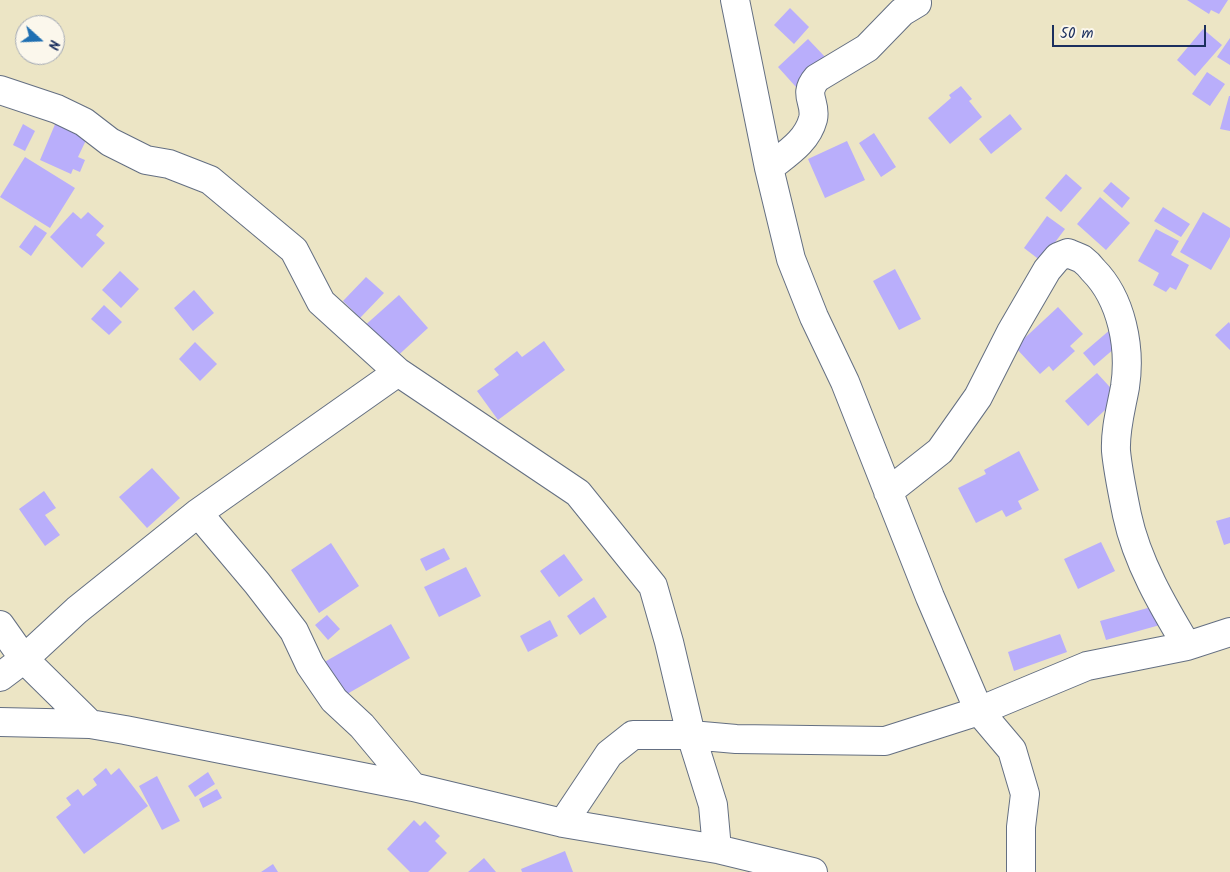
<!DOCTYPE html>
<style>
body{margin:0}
#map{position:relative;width:1230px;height:872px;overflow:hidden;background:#ece5c5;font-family:Kalam,sans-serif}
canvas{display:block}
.north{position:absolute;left:15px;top:15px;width:50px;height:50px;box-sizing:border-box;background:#fbf7ec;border:1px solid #a1a7b3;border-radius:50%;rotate:110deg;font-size:14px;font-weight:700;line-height:20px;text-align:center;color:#1b2f5e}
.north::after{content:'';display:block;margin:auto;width:18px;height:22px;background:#1f6fb2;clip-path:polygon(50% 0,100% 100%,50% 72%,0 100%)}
.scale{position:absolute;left:1052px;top:25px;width:154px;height:22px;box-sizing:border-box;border:2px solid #1b2f5e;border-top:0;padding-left:6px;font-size:15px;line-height:18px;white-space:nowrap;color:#1b2f5e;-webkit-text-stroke:4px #fbf7ec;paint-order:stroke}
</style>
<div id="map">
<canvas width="1230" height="872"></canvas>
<div class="north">N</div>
<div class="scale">50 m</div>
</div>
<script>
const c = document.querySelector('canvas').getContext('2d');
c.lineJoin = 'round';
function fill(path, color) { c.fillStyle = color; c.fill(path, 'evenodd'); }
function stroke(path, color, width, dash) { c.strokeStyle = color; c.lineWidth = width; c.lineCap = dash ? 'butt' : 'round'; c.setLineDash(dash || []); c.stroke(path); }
const building = new Path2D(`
 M 1187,0 L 1228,0 L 1219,14 L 1211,10 L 1209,14 Z
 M 790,8 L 809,27 L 794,44 L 774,25 Z
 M 1203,29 L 1222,45 L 1195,76 L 1177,60 Z
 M 1230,38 L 1230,65 L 1217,57 Z
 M 808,39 L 827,59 L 796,87 L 778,67 Z
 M 1207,72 L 1225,84 L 1210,106 L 1192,94 Z
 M 961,86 L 972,99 L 969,101 L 982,117 L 950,144 L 928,118 L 951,98 L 949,95 Z
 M 1229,96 L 1230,96 L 1230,131 L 1220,129 Z
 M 1010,114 L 1022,129 L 991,154 L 979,139 Z
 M 56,122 L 88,136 L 78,157 L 85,160 L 80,172 L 73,169 L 71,174 L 40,160 Z
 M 23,124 L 35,131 L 25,151 L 13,145 Z
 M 874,133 L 896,167 L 881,177 L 859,143 Z
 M 847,141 L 865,180 L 825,198 L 808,159 Z
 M 25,157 L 75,188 L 50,228 L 0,197 Z
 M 1066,174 L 1082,188 L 1061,212 L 1045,198 Z
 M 1111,182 L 1130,198 L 1122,208 L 1103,191 Z
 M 1100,197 L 1130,223 L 1106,250 L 1077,224 Z
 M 1163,207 L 1190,224 L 1181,237 L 1154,221 Z
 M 73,212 L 81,219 L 88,212 L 104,226 L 96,235 L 105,243 L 82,268 L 50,237 Z
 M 1203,212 L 1230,228 L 1230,237 L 1211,270 L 1180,252 Z
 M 1047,216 L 1065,229 L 1041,261 L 1024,248 Z
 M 35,225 L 47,233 L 31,256 L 19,247 Z
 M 1156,229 L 1179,241 L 1171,255 L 1189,265 L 1176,290 L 1170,287 L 1166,292 L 1153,285 L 1159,273 L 1138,261 Z
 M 895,269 L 921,319 L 899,330 L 873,281 Z
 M 120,271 L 139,289 L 121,308 L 102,290 Z
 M 366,277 L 384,293 L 360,318 L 343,301 Z
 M 194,290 L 214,313 L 193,331 L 174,308 Z
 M 399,295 L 428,328 L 392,361 L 362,328 Z
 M 104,305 L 122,322 L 109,335 L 91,319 Z
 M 1058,307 L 1083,334 L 1070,346 L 1075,351 L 1053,371 L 1049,366 L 1040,374 L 1015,347 Z
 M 1229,322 L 1230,324 L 1230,350 L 1215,335 Z
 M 1111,329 L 1122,342 L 1094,366 L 1083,353 Z
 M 544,341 L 565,370 L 498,420 L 477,391 L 499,375 L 494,369 L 517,351 L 522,357 Z
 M 195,342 L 217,364 L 200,381 L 179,359 Z
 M 1097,373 L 1119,397 L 1088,426 L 1065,401 Z
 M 1019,451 L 1039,490 L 1018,501 L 1022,509 L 1006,517 L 1002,510 L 976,523 L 958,488 L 986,474 L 984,470 Z
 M 152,468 L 180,498 L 147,528 L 119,497 Z
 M 44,491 L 56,508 L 45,515 L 60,535 L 45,546 L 19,509 Z
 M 1230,517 L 1230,543 L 1224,545 L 1216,521 Z
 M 1101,542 L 1115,571 L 1078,589 L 1064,559 Z
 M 331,543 L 359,586 L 319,613 L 291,570 Z
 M 444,548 L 450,559 L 426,571 L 420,559 Z
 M 564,554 L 583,580 L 559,597 L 540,571 Z
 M 466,567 L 481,596 L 439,617 L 424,587 Z
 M 594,597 L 607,617 L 580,635 L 567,616 Z
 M 1155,606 L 1160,625 L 1106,640 L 1100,621 Z
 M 327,615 L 340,629 L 328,640 L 315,625 Z
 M 550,620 L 558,636 L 528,652 L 520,636 Z
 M 391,624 L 410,658 L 340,698 L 321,664 Z
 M 1060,634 L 1067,652 L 1014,671 L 1008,652 Z
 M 106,768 L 111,775 L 119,768 L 148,806 L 84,854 L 56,817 L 71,805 L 66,798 L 78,789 L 83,796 L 97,785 L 93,779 Z
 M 208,772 L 215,784 L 195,797 L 188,786 Z
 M 157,776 L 180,821 L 162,830 L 139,786 Z
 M 217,789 L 222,798 L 203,808 L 199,799 Z
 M 414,820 L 420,826 L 425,821 L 440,836 L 435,841 L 447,853 L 428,872 L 410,872 L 387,849 Z
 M 565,851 L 573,872 L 522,872 L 521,869 Z
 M 484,858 L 496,872 L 468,872 Z
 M 273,864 L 278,872 L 261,872 Z`);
const minor = new Path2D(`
 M 735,0 L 769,168 L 791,259 L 814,317 L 845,382 L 930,597 L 979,711 L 1012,750 L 1025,794 L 1021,827 L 1021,872
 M 0,90 L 57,109 L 84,122 L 110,142 L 146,160 L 169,164 L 210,180 L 294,250 L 321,302 L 398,372
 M 769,168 C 786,154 807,142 813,119 C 817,102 802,95 817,78 L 867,48 L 902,12 L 917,3
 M 888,492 L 940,451 L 978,397 L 1011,332 L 1047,270 L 1058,257 L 1068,253 C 1072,255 1078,257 1082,259 C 1086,262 1090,266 1093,270 C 1122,299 1131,348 1125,387 C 1121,409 1115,429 1116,451 C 1118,472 1123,495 1127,515 C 1137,562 1163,606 1187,646
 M 198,513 L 257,583 L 294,631 L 310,665 L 334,700 L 362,726 L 413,787
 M 0,625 L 24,659 L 90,724
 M 0,677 L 24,659 L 77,610 L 198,513 L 398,372 L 578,493 L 653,586 L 669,642 L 691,735 L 713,805 L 717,849
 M 0,722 L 90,724 L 125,730 L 413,787 L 563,823 L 717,849 L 813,872
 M 563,823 L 609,754 L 633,735 L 691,735 L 736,739 L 885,741 L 979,711 L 1087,666 L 1187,646 L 1230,632`);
fill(building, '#b9aefb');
stroke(minor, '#646f82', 30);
stroke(minor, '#fff', 28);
</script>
